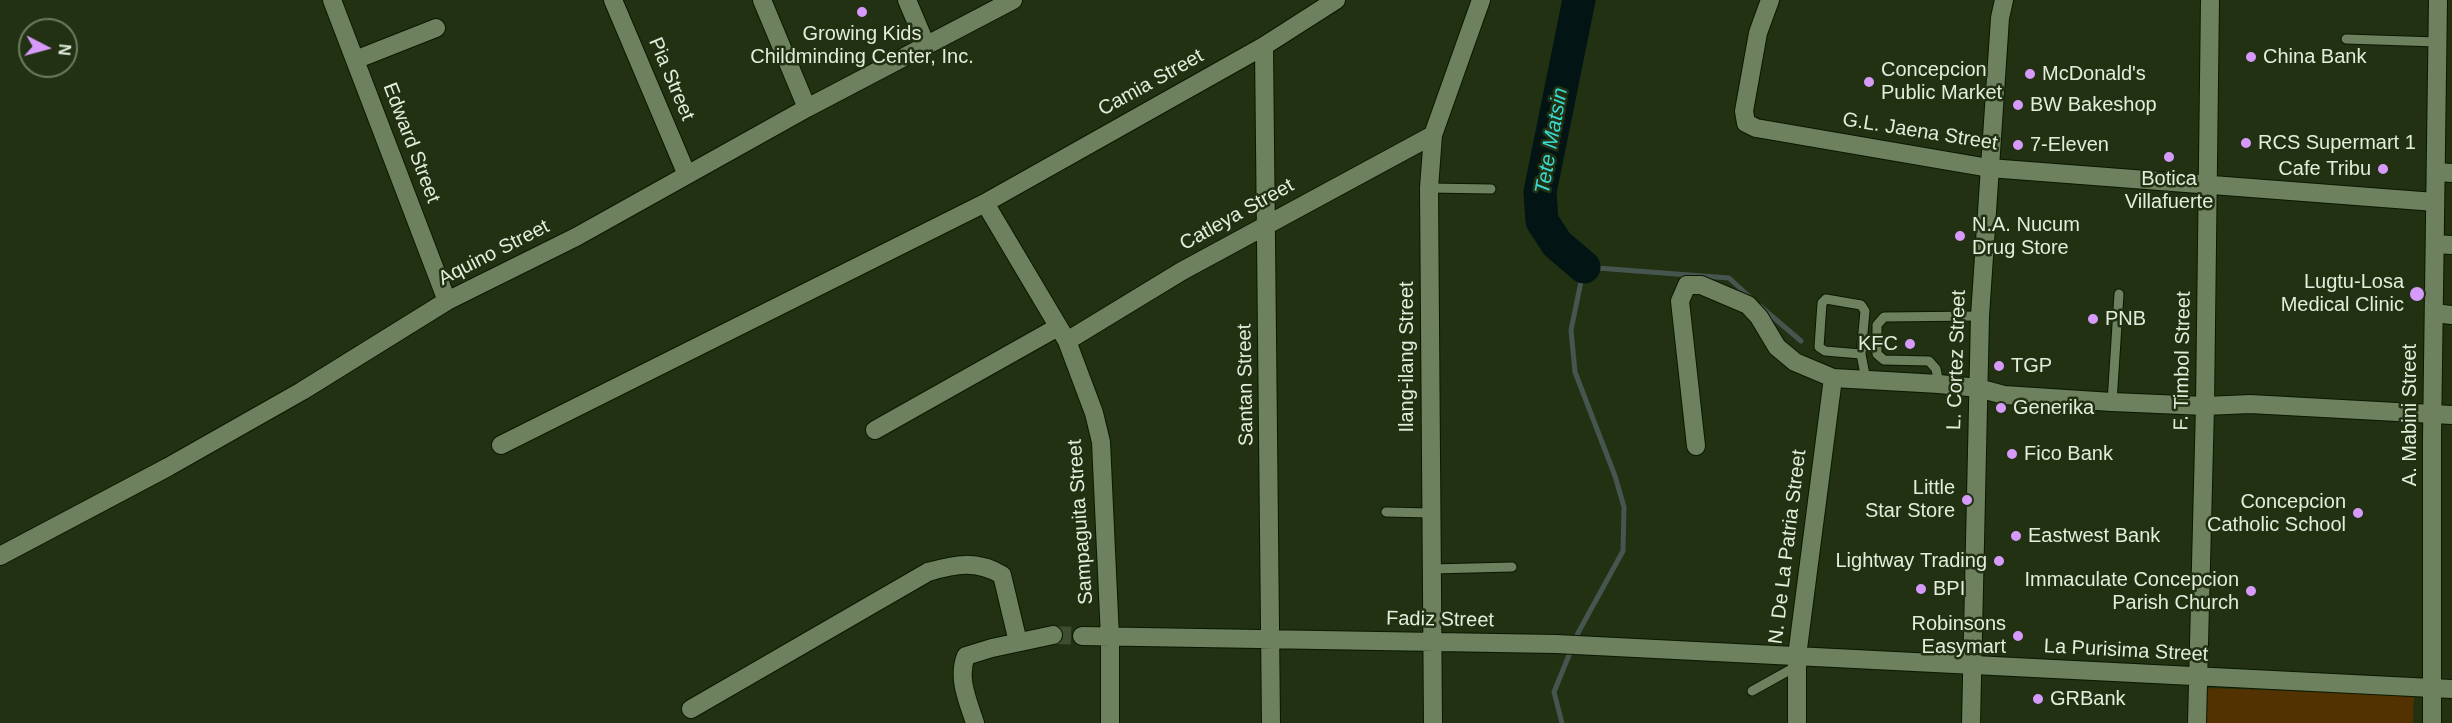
<!DOCTYPE html>
<style>
body{margin:0}
#map{position:relative;width:2452px;height:723px;overflow:hidden;background:#213112;font-family:Arial,sans-serif}
canvas{display:block}
.north{position:absolute;left:18px;top:18px;width:60px;height:60px;box-sizing:border-box;background:#213112;border:2px solid #6e7c62;border-radius:50%;rotate:96deg;font-size:16px;font-weight:700;line-height:24px;text-align:center;color:#e2eddb}
.north::after{content:'';display:block;margin:auto;width:21px;height:27px;background:#d69bfa;clip-path:polygon(50% 0,100% 100%,50% 72%,0 100%)}
</style>
<div id="map">
<canvas width="2452" height="723"></canvas>
<div class="north">N</div>
</div>
<script>
const c = document.querySelector('canvas').getContext('2d');
c.lineJoin = 'round';
function fill(path, color) { c.fillStyle = color; c.fill(path, 'evenodd'); }
function stroke(path, color, width, dash) { c.strokeStyle = color; c.lineWidth = width; c.lineCap = dash ? 'butt' : 'round'; c.setLineDash(dash || []); c.stroke(path); }
function write(font, color, halo, rows, align = 'center') {
  c.font = font + ' Arial,sans-serif'; c.lineWidth = 5; c.setLineDash([]); c.textBaseline = 'middle'; c.strokeStyle = halo; c.fillStyle = color; for (const [text, x, y, turn = 0] of rows) {
    c.save(); c.translate(x, y); c.rotate((+turn || 0) * Math.PI / 180); c.textAlign = isNaN(turn) ? turn : align; if (halo) c.strokeText(text, 0, 0); c.fillText(text, 0, 0); c.restore();
  }
}
const green = new Path2D(`
 M 2207,688 L 2414,695 L 2413,723 L 2207,723 Z`);
const stream = new Path2D(`
 M 1760,306 L 1801,341
 M 1562,723 L 1554,692 L 1578,633 L 1623,551 L 1624,507 L 1615,476 L 1575,372 L 1571,330 L 1584,267 L 1729,278 L 1753,300`);
const river = new Path2D(`
 M 1579,0 L 1540,192 L 1542,221 L 1557,244 L 1584,267`);
const minorTunnel = new Path2D(`
 M 1053,635 L 1082,636`);
const service = new Path2D(`
 M 2346,39 L 2437,42
 M 1429,188 L 1491,189
 M 1861,354 L 1825,351 L 1819,347 L 1822,303 L 1826,299 L 1861,305 L 1865,311 L 1861,354 L 1866,380
 M 1939,384 L 1936,369 L 1929,361 L 1884,360 L 1877,354 L 1877,325 L 1884,317 L 1980,316
 M 2112,402 L 2119,294
 M 1386,512 L 1431,513
 M 1432,569 L 1512,567
 M 1752,691 L 1797,666`);
const minor = new Path2D(`
 M 332,0 L 447,301
 M 613,0 L 687,175
 M 762,0 L 807,108
 M 907,0 L 926,45
 M 1770,0 L 1758,33 L 1744,111 L 1746,123 L 1756,128 L 1989,168 L 2435,202
 M 1264,46 L 1271,723
 M 355,60 L 436,28
 M 2436,172 L 2452,173
 M 985,203 L 1067,341 L 1094,413 L 1101,442 L 1110,638 L 1110,723
 M 2435,244 L 2452,245
 M 2434,313 L 2452,315
 M 1067,341 L 1182,271 L 1433,135
 M 875,430 L 1058,327
 M 501,445 L 985,203 L 1264,46 L 1336,0
 M 1696,446 L 1680,301 L 1687,285 L 1701,285 L 1748,305 L 1759,317 L 1777,347 L 1795,362 L 1833,378 L 1939,384 L 1978,388 L 2004,395 L 2112,402 L 2205,406 L 2250,404 L 2452,415
 M 0,556 L 168,467 L 302,391 L 447,301 L 576,237 L 807,108 L 1013,0
 M 1082,636 L 1556,644 L 2452,689
 M 691,709 L 928,572 C 956,564 976,560 1002,575 L 1018,642
 M 975,723 C 968,701 957,678 966,656 L 992,648 L 1053,635
 M 1433,723 L 1429,188 L 1433,135 L 1481,0
 M 1797,723 L 1797,656 L 1833,378
 M 2197,723 L 2205,406 L 2210,0`);
const tertiary = new Path2D(`
 M 1971,723 L 1980,316 L 2000,18 L 2004,0`);
const secondary = new Path2D(`
 M 2432,723 L 2432,438 L 2438,0`);
const markers = [
 [862,12,6,"#d69bfa"],
 [2251,57,6,"#d69bfa"],
 [2030,74,6,"#d69bfa"],
 [1869,82,6,"#d69bfa"],
 [2018,105,6,"#d69bfa"],
 [2246,143,6,"#d69bfa"],
 [2018,145,6,"#d69bfa"],
 [2169,157,6,"#d69bfa"],
 [2383,169,6,"#d69bfa"],
 [1960,236,6,"#d69bfa"],
 [2417,294,8,"#d69bfa"],
 [2093,319,6,"#d69bfa"],
 [1910,344,6,"#d69bfa"],
 [1999,366,6,"#d69bfa"],
 [2001,408,6,"#d69bfa"],
 [2012,454,6,"#d69bfa"],
 [1967,500,6,"#d69bfa"],
 [2358,513,6,"#d69bfa"],
 [2016,536,6,"#d69bfa"],
 [1999,561,6,"#d69bfa"],
 [1921,589,6,"#d69bfa"],
 [2251,591,6,"#d69bfa"],
 [2018,636,6,"#d69bfa"],
 [2038,699,6,"#d69bfa"]
];
const poiNames = [
 ["Growing Kids",862,34,"center"],
 ["Childminding Center, Inc.",862,57,"center"],
 ["China Bank",2263,57],
 ["Concepcion",1881,70],
 ["Public Market",1881,93],
 ["McDonald's",2042,74],
 ["BW Bakeshop",2030,105],
 ["RCS Supermart 1",2258,143],
 ["7-Eleven",2030,145],
 ["Cafe Tribu",2371,169,"right"],
 ["Botica",2169,179,"center"],
 ["Villafuerte",2169,202,"center"],
 ["N.A. Nucum",1972,225],
 ["Drug Store",1972,248],
 ["Lugtu-Losa",2404,282,"right"],
 ["Medical Clinic",2404,305,"right"],
 ["PNB",2105,319],
 ["KFC",1898,344,"right"],
 ["TGP",2011,366],
 ["Generika",2013,408],
 ["Fico Bank",2024,454],
 ["Little",1955,488,"right"],
 ["Star Store",1955,511,"right"],
 ["Concepcion",2346,502,"right"],
 ["Catholic School",2346,525,"right"],
 ["Eastwest Bank",2028,536],
 ["Lightway Trading",1987,561,"right"],
 ["Immaculate Concepcion",2239,580,"right"],
 ["Parish Church",2239,603,"right"],
 ["BPI",1933,589],
 ["Robinsons",2006,624,"right"],
 ["Easymart",2006,647,"right"],
 ["GRBank",2050,699]
];
const streetNames = [
 ["Pia Street",671,79,67],
 ["Camia Street",1151,83,-29],
 ["G.L. Jaena Street",1920,132,9],
 ["Edward Street",411,143,69],
 ["Catleya Street",1237,215,-29],
 ["Aquino Street",494,253,-27],
 ["Ilang-ilang Street",1407,357,-90],
 ["L. Cortez Street",1957,360,-88],
 ["F. Timbol Street",2183,361,-89],
 ["Santan Street",1246,385,-91],
 ["A. Mabini Street",2410,415,-90],
 ["Sampaguita Street",1081,522,-94],
 ["N. De La Patria Street",1788,547,-83],
 ["Fadiz Street",1440,620,1],
 ["La Purisima Street",2126,651,3]
];
const waterNames = [
 ["Tete Matsin",1552,141,-80]
];
fill(green, '#523200');
stroke(stream, '#465550', 5);
stroke(river, '#031414', 33);
stroke(minorTunnel, '#3e4d30', 18, [18, 9]);
stroke(service, '#0a1800', 11);
stroke(minor, '#0a1800', 20);
stroke(tertiary, '#0a1800', 20);
stroke(secondary, '#0a1800', 20);
stroke(service, '#6e815f', 9);
stroke(minor, '#6e815f', 18);
stroke(tertiary, '#6e815f', 18);
stroke(secondary, '#6e815f', 18);
for (const [x, y, r, color] of markers) { const dot = new Path2D(); dot.arc(x, y, r, 0, 2 * Math.PI); c.fillStyle = color; c.fill(dot); stroke(dot, '#213112', 2); }
write('20px', '#e2eddb', '#213112', poiNames, 'left');
write('20px', '#e2eddb', '#213112', streetNames);
write('italic 21px', '#39d8d3', '#213112', waterNames);
</script>
